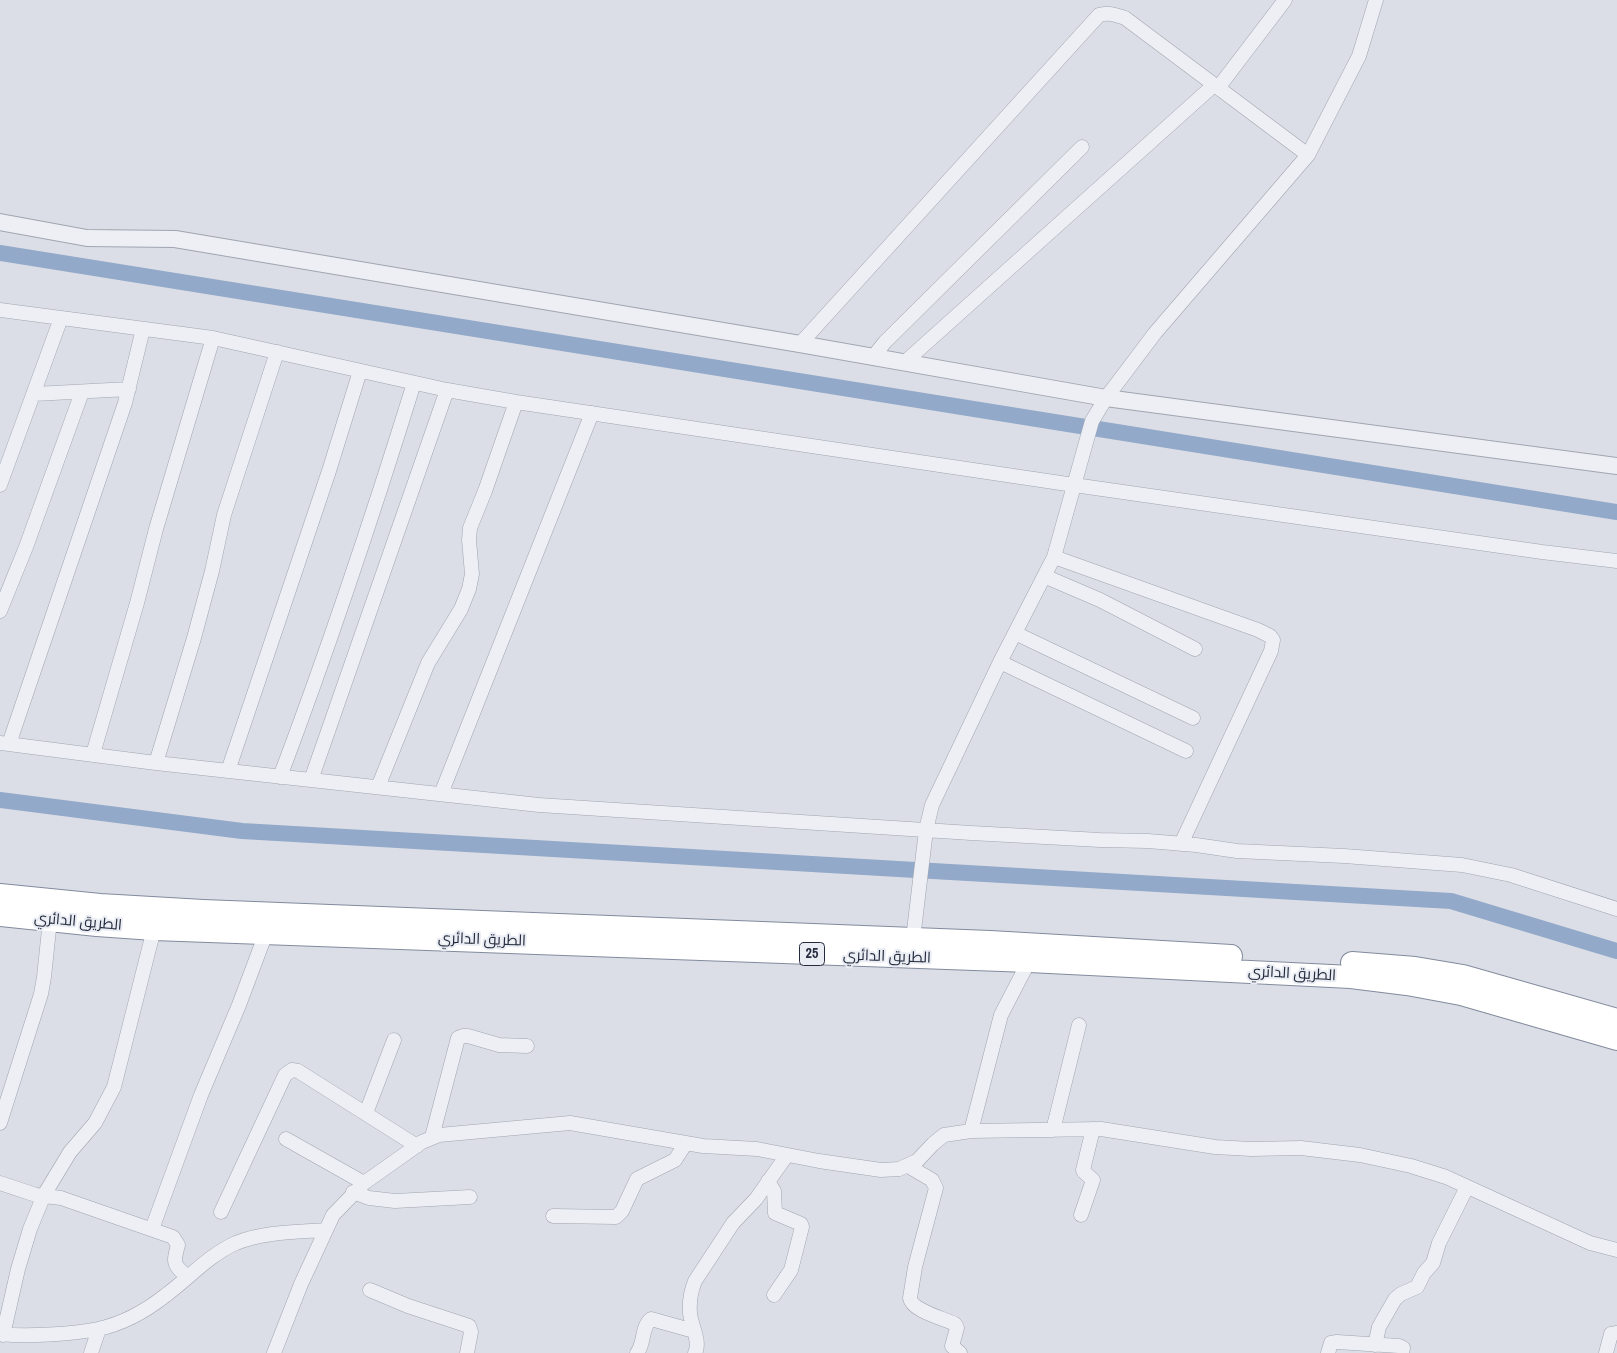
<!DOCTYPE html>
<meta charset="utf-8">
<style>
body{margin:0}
canvas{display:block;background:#dbdee6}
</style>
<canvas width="1617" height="1353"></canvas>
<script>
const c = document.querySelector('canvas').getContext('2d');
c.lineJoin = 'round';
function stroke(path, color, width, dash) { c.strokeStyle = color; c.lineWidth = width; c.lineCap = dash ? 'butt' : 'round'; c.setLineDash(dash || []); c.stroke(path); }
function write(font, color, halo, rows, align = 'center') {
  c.font = font + ' "Archivo Narrow",Cairo,sans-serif'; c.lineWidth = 4; c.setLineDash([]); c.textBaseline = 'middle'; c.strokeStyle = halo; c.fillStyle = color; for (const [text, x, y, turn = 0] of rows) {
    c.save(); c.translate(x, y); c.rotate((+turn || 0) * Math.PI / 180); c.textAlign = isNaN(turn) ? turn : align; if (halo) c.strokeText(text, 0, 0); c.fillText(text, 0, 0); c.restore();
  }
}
const canal = new Path2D(`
 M 0,253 L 1617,512
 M 0,800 L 242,831 L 1451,901 L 1617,951`);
const minor = new Path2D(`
 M 1218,88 L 1285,0
 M 0,310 L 213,338 L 447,390 L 516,402 L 1074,485 L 1542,552 L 1617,561
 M 800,344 L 1099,15 C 1109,12 1116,15 1125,18 L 1308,155
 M 873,357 L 885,342 L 1082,147
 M 905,362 L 1214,85
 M 34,394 L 129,389
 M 0,485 L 61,318
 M 1054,557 L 1258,630 L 1270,636 L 1273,640 L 1271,651 L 1181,844
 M 1044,576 L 1100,600 L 1195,649
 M 0,611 L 26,547 L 82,392
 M 1015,633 L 1193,718
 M 1000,662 L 1186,751
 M 0,743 L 156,763 L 539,805 L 971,833 L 1100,840 L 1148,841 L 1196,845 L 1237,851 L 1344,856 L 1462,865 L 1511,875 L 1617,909
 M 9,744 L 125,403 L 143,329
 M 93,754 L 137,603 L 156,529 L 213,338
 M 156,763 L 194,638 L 212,571 L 224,515 L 277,352
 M 228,771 L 329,471 L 360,371
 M 280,777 C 329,647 373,515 414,383
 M 311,780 L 447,390
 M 378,787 L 428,663 L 461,609 L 469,589 L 472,574 L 469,540 L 470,528 L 485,491 L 516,402
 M 441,794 L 592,413
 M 913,939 L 926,830 L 932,805 L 1000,662 L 1054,557 L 1092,421 L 1106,398 L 1155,333 L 1308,155 L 1359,56 L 1376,0
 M 366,1113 L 394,1040
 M 0,1123 L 41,994 L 44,977 L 50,920
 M 1053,1130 L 1079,1025
 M 971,1131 L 1001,1015 L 1029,961
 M 432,1137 L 458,1038 L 463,1036 L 468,1036 L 499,1045 L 527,1046
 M 286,1139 L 364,1183
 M 908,1166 L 932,1180 L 936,1188 L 915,1267 L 910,1298 C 912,1311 943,1318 955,1324 L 957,1328 L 952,1346 L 960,1353
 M 768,1181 L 774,1191 L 775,1213 L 801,1224 L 802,1227 L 791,1270 L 774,1295
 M 0,1183 L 36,1195 L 61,1198 L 173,1237 L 178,1245 C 173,1263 173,1265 188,1277
 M 353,1192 L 369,1198 L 395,1201 L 470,1197
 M 221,1212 L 285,1075 L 292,1070 L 298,1071 L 417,1146
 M 1081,1215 L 1093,1180 L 1084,1172 L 1083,1170 L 1093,1129
 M 553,1216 L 616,1217 L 622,1211 L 637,1179 L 675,1160 L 686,1143
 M 152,1229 L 201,1095 L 239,1005 L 266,933
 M 370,1290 L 408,1306 L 469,1326 L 471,1332 L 467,1353
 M 0,1334 C 26,1337 73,1334 98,1329 C 122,1324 147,1310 166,1295 C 189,1278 209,1255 236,1243 C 263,1232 296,1232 325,1230
 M 3,1335 L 18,1269 L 30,1229 L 44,1195 L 70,1152 L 95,1123 L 114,1087 L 154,929
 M 1375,1345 L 1379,1327 L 1395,1299 L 1401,1294 L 1417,1287 L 1424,1273 L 1433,1263 L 1439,1243 L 1467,1187
 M 91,1353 L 99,1329
 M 274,1353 L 301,1284 L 333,1215 L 364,1183 L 422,1142 L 439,1135 L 570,1123 L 703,1146 L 757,1149 L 819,1161 L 881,1170 L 899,1169 L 917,1161 L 933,1144 L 944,1135 L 971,1131 L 1101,1129 L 1215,1147 L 1251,1149 L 1301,1148 L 1326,1151 L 1360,1155 L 1411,1166 L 1446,1177 L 1590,1243 L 1617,1250
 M 637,1353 C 645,1343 641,1327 651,1319 L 694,1331
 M 695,1353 C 701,1342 691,1325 690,1313 C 689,1302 691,1291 695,1281 L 733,1223 L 756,1199 L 787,1155
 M 1328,1353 L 1331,1343 L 1337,1342 L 1399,1346 L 1403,1348 L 1402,1353
 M 1606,1353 L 1611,1334 L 1617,1333`);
const tertiary = new Path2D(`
 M 0,222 L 87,238 L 175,239 L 800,344 L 1106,398 L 1617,466`);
const trunk = new Path2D(`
 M 0,895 L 100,905 L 203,911 L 990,942 L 1231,956
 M 0,915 L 97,925 L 154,929 L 1029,961 L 1351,977 L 1407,984 L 1461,994 L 1617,1039
 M 1352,963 L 1415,968 L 1463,976 L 1617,1020`);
const shields = [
 [812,954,25]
];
const shieldNames = [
 ["25",812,954]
];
const streetNames = [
 ["الطريق الدائري",78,922,5],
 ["الطريق الدائري",482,940,2],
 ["الطريق الدائري",887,957,2],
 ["الطريق الدائري",1292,974,3]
];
stroke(canal, '#93a9c9', 16);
stroke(minor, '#a0a5b0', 15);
stroke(tertiary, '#a0a5b0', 18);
stroke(trunk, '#828b9d', 24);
stroke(minor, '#edeff4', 14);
stroke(tertiary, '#edeff4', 16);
stroke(trunk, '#fff', 22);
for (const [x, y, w] of shields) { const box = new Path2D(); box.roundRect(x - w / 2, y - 11.5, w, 23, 4); c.fillStyle = '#eaedf4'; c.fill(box); stroke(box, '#242b3c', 1); }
write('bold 14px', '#242b3c', null, shieldNames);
write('15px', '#242b3c', '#eaedf4', streetNames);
</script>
